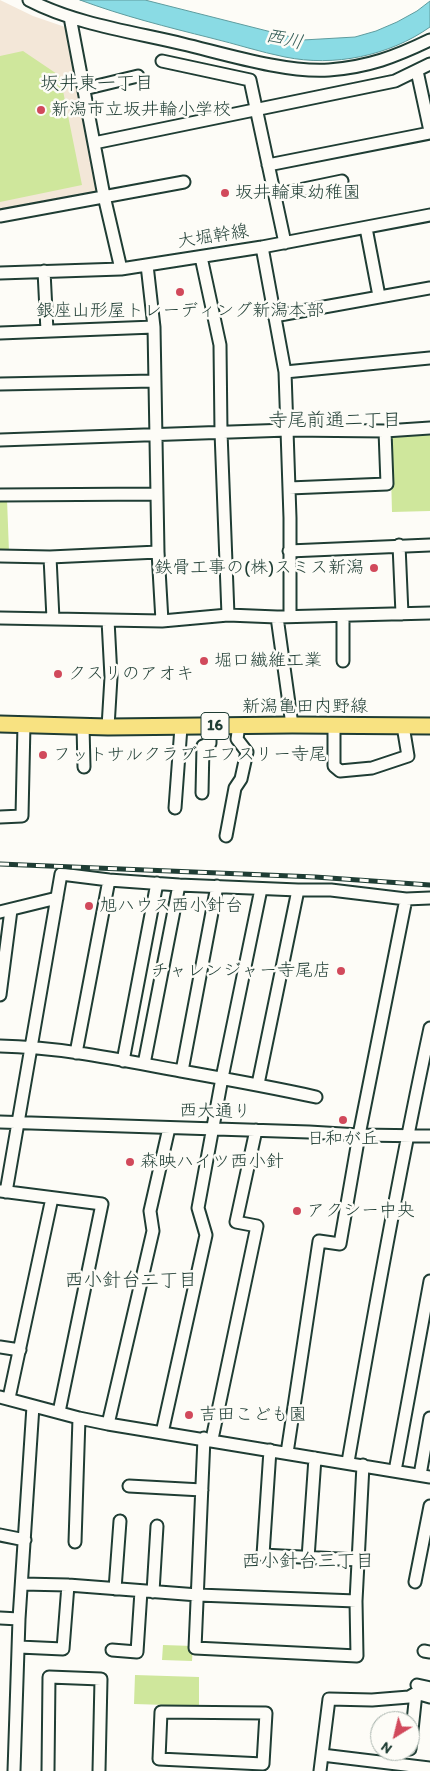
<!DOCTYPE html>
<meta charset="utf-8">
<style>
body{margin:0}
#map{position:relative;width:430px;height:1771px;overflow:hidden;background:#fdfcf7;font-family:Itim,sans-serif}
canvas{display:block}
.north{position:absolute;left:370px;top:1711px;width:50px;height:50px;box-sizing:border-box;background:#fdfcf7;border:1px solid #a4b0a9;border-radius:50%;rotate:216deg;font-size:14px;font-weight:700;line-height:20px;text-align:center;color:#1f3d34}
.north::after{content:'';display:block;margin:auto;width:18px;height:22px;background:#d1495b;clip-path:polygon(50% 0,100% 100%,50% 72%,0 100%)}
</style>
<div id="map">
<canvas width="430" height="1771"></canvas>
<div class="north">N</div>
</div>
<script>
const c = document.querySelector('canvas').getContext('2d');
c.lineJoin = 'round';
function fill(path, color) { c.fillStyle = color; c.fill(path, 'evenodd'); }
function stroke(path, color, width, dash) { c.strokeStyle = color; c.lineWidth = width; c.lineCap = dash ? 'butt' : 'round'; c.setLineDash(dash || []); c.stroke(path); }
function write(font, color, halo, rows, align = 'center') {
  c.font = font + ' Itim,"Klee One",sans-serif'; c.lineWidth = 5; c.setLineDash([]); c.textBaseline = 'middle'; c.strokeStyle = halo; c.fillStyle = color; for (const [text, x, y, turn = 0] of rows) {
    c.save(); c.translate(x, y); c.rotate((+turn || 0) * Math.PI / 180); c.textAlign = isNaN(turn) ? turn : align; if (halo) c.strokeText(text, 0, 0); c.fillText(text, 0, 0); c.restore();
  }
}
const built = new Path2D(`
 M 0,0 L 33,16 L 68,28 L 98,192 L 0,212 Z`);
const green = new Path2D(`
 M 23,51 L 60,76 L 82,185 L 0,202 L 0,56 Z
 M 392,435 L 430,435 L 430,511 L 392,512 L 390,439 Z
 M 0,499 L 7,499 L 9,552 L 0,552 Z
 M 163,1645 L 193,1646 L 192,1661 L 162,1660 Z
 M 135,1675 L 199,1677 L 199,1706 L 134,1704 Z`);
const water = new Path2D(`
 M 80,0 L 145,0 L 303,40 L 355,37 L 376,31 L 397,22 L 417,11 L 430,1 L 430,27 C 389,56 334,67 285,57 C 260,52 236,44 211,38 C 167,27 123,16 80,0 Z`);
const minor = new Path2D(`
 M 29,0 C 75,24 133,32 183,44 C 225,54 286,73 329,70 C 368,67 395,57 430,40
 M 70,17 L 104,196 L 121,269
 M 162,61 L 250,80 L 285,243
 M 417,71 L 430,131
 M 84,89 L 138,76
 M 94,143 L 395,81 L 430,64
 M 268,165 L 430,133
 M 275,195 L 342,181
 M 0,216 L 184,182
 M 366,228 L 379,296
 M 262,247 L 285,372 L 290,518 L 290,616
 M 201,257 L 220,345 L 221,432 L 228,615
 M 147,265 L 154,327 L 158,552 L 162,621
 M 44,271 L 47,331
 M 0,273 L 121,269 L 262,247 L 430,215
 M 274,316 L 430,288
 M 0,333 L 154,327
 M 285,372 L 430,358
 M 0,384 L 154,381
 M 0,440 L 288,430 L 385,431 L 430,428
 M 289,488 L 387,484 L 385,431
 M 0,495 L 157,494
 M 399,545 L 402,614
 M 289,551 L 430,545
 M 0,556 L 50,557 L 158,552
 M 50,557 L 53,619
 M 277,617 L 292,725
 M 0,618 L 162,621 L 228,615 L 277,617 L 430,613
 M 108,620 L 111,677 L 108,727
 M 343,661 L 343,616
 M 83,726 L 84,767
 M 334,726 L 334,766 L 340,771 L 372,768 L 408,756 L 403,726
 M 202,793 L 203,746 L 210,743 L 210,726
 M 175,808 L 181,727
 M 0,817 L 22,816 L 24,724
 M 226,836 L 235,788 L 241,779 L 247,752 L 237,739 L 239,725
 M 0,912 L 57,898
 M 0,995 L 11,910
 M 0,1046 C 61,1047 121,1060 181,1071 C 226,1079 271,1087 316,1097
 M 76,1053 L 109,880
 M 123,1061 L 157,883
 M 144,1064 L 179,885
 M 182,1071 L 217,886
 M 258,1084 L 298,890
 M 0,1122 L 309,1132 L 359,1135 L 430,1136
 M 0,1191 L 102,1204 L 59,1412
 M 6,1192 L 61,874 L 109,880 L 179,885 L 298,890 L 331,890 L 406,899 L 430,898
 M 0,1347 L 20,1350
 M 0,1397 L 79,1418 L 108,1424 L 430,1477
 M 9,1398 L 52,1198
 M 108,1424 L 153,1231 L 150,1211 L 169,1128
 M 162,1433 L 206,1235 L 198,1208 L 222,1078 L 261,889
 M 204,1438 L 195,1648 L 357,1656 L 356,1601 L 363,1465
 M 212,1439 L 257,1226 L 236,1222 L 256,1130
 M 270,1450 L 263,1555 L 358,1560
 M 287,1453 L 319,1241 L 340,1244 L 359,1135 L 406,899
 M 348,1462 C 373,1317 399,1172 430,1028
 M 395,1471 L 430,1281
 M 420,1475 L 430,1418
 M 129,1486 L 202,1490
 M 0,1535 L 25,1540
 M 75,1542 L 79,1418
 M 308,1558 L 315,1458
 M 415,1582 L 430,1506
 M 22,1584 L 68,1585 L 198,1595 L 356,1601
 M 115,1589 L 120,1521
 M 153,1592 L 157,1526
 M 0,1618 L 19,1619
 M 19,1647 L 63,1649 L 68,1585
 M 112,1650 L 137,1652 L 141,1591
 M 424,1651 L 430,1652
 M 417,1685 L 430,1688
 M 161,1712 L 266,1713 L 263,1764 L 159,1759 Z
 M 410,1749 L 416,1693
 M 322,1755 L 430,1768
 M 14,1771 L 19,1619 L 33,1406
 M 48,1771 L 49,1677 L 101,1679 L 99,1771
 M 320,1771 L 329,1699 L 372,1700 L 409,1697 L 416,1693 L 430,1697`);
const major = new Path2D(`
 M 0,724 L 108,727 L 292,725 L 430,726`);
const rail = new Path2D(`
 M 0,864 L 315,877 L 430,885`);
const markers = [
 [41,110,5,"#d1495b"],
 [225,193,5,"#d1495b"],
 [180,292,5,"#d1495b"],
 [374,568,5,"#d1495b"],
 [204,661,5,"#d1495b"],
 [58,674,5,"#d1495b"],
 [43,755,5,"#d1495b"],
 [89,906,5,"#d1495b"],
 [341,971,5,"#d1495b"],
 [343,1120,5,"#d1495b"],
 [130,1162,5,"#d1495b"],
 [297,1211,5,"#d1495b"],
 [189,1415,5,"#d1495b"]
];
const shields = [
 [215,726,28]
];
const shieldNames = [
 ["16",215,726]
];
const poiNames = [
 ["新潟市立坂井輪小学校",51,110],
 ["坂井輪東幼稚園",235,193],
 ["銀座山形屋トレーディング新潟本部",180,311,"center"],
 ["鉄骨工事の(株)スミス新潟",364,568,"right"],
 ["堀口繊維工業",214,661],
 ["クスリのアオキ",68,674],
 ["フットサルクラブ エフスリー寺尾",53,755],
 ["旭ハウス西小針台",99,906],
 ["チャレンジャー寺尾店",331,971,"right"],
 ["日和が丘",343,1139,"center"],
 ["森映ハイツ西小針",140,1162],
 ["アクシー中央",307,1211],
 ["吉田こども園",199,1415]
];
const streetNames = [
 ["大堀幹線",213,237,-9],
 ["新潟亀田内野線",305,707],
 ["西大通り",215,1112,1]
];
const waterNames = [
 ["西川",284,40,12]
];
const neighbourhoodNames = [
 ["坂井東一丁目",97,84],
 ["寺尾前通二丁目",335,421],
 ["西小針台二丁目",131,1281],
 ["西小針台三丁目",308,1562]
];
fill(built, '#f3e7d8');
fill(green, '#cfe79c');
fill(water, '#8adbe4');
stroke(water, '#5f9c9e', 1);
stroke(minor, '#1f3d34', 15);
stroke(major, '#1f3d34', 19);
stroke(minor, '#fdfcf7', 11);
stroke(major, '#f8e281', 15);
stroke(rail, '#1f3d34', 5);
stroke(rail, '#fdfcf7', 3, [9]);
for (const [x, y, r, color] of markers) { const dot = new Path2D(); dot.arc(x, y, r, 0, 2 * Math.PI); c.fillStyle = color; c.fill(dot); stroke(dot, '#fdfcf7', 2); }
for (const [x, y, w] of shields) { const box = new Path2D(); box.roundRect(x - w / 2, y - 13.5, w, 27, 4); c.fillStyle = '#fdfcf7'; c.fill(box); stroke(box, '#1f3d34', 1); }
write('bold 16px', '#1f3d34', null, shieldNames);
write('18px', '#1f3d34', '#fdfcf7', poiNames, 'left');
write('18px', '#1f3d34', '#fdfcf7', streetNames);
write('italic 19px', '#345d57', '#fdfcf7', waterNames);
write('19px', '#1f3d34', '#fdfcf7', neighbourhoodNames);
</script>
